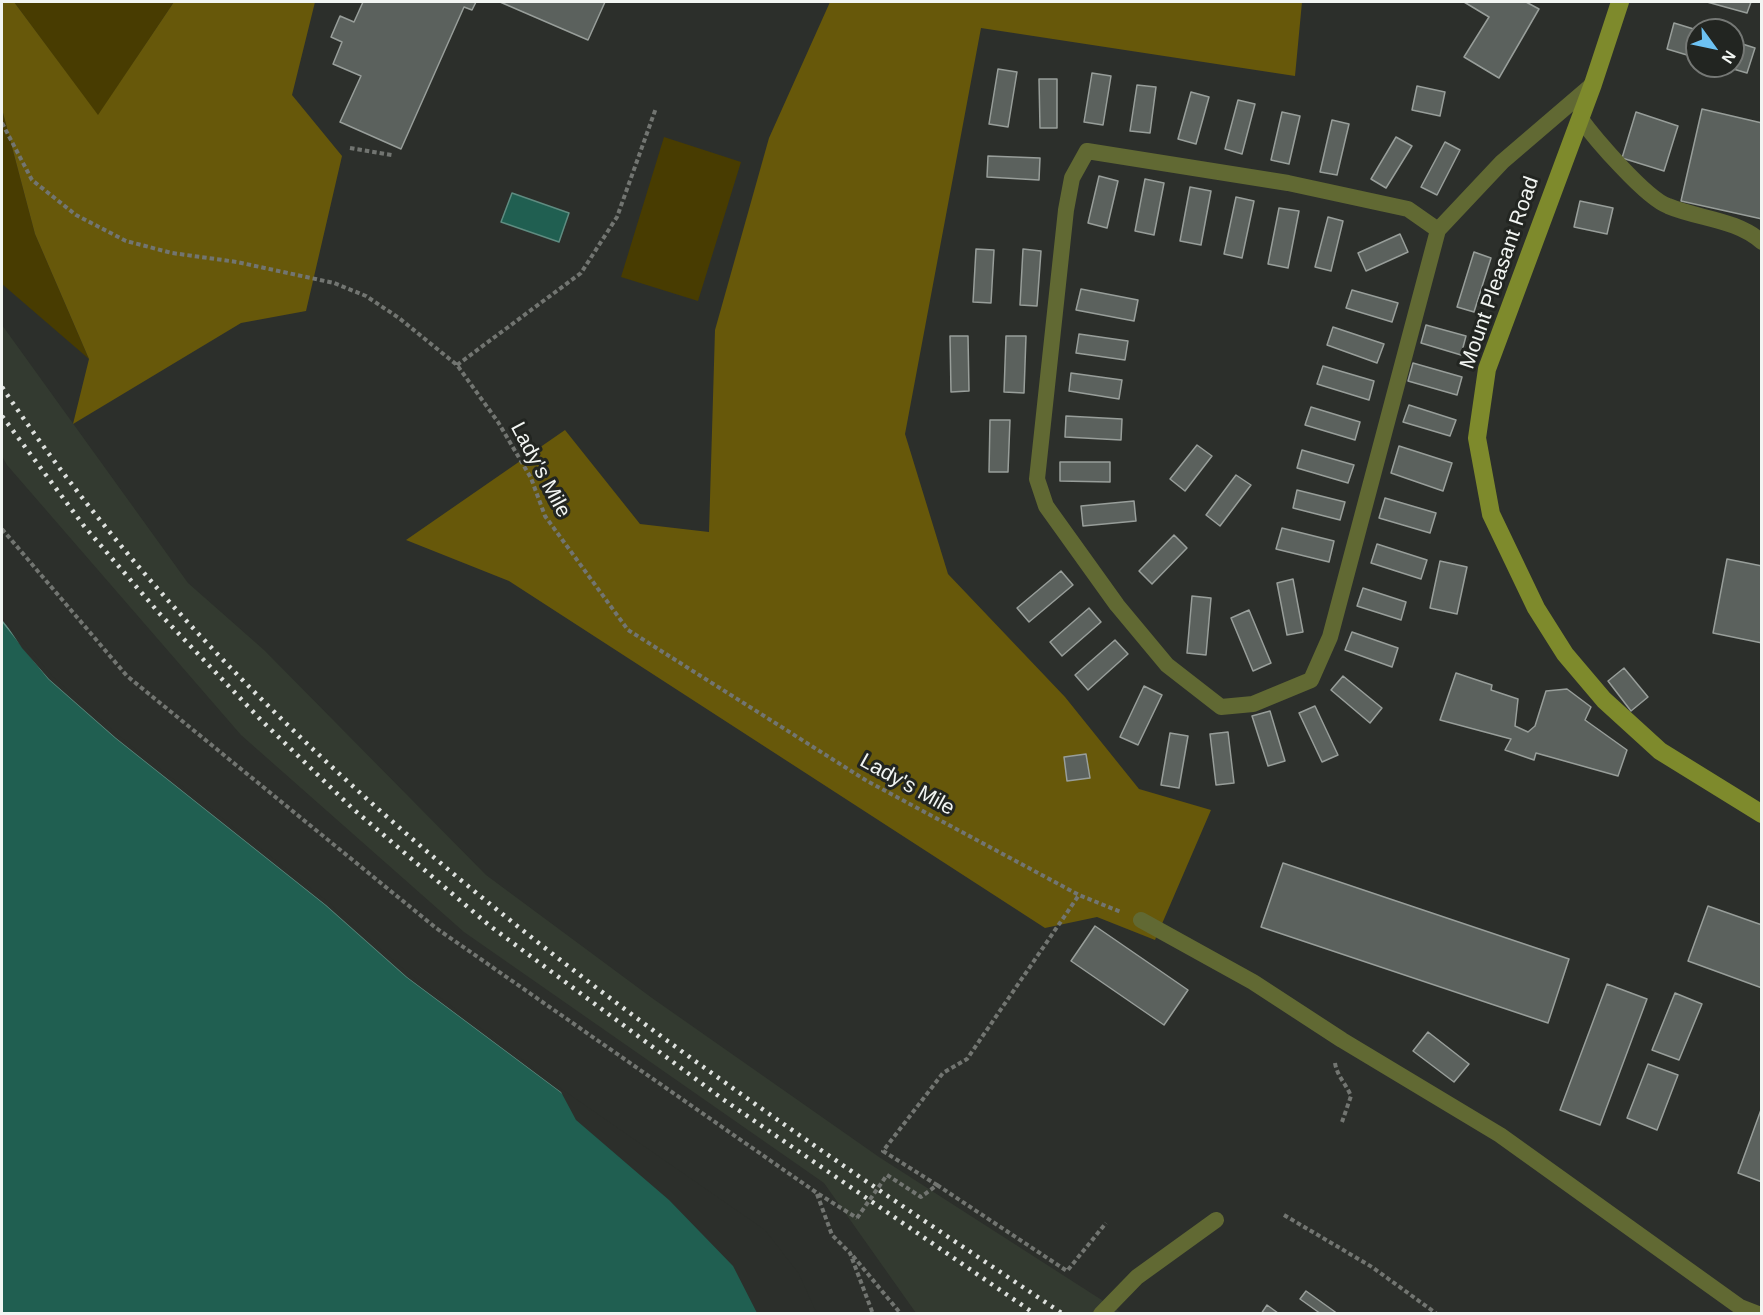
<!DOCTYPE html>
<style>
body{margin:0}
#map{position:relative;width:1763px;height:1315px;overflow:hidden;background:#2c2f2b;font-family:Helvetica,sans-serif}
canvas{display:block}
.frame{position:absolute;inset:0;border:3px solid #f2f5f2;pointer-events:none}
.north{position:absolute;left:1685px;top:18px;width:60px;height:60px;box-sizing:border-box;background:#222521;border:2px solid #757875;border-radius:50%;rotate:123deg;font-size:16px;font-weight:700;line-height:24px;text-align:center;color:#f2f5f2}
.north::after{content:'';display:block;margin:auto;width:21px;height:27px;background:#6dc2f3;clip-path:polygon(50% 0,100% 100%,50% 72%,0 100%)}
</style>
<div id="map">
<canvas width="1763" height="1315"></canvas>
<div class="frame"></div>
<div class="north">N</div>
</div>
<script>
const c = document.querySelector('canvas').getContext('2d');
c.lineJoin = 'round';
function fill(path, color) { c.fillStyle = color; c.fill(path, 'evenodd'); }
function stroke(path, color, width, dash) { c.strokeStyle = color; c.lineWidth = width; c.lineCap = dash ? 'butt' : 'round'; c.setLineDash(dash || []); c.stroke(path); }
function write(font, color, halo, rows, align = 'center') {
  c.font = font + ' Helvetica,sans-serif'; c.lineWidth = 6; c.setLineDash([]); c.textBaseline = 'middle'; c.strokeStyle = halo; c.fillStyle = color; for (const [text, x, y, turn = 0] of rows) {
    c.save(); c.translate(x, y); c.rotate((+turn || 0) * Math.PI / 180); c.textAlign = isNaN(turn) ? turn : align; if (halo) c.strokeText(text, 0, 0); c.fillText(text, 0, 0); c.restore();
  }
}
const built = new Path2D(`
 M 2,325 L 188,583 L 264,650 L 486,875 L 652,998 L 879,1157 L 1122,1313 L 916,1313 L 824,1183 L 464,932 L 241,735 L 7,465 L 2,456 Z`);
const green = new Path2D(`
 M 14,2 L 174,2 L 98,116 Z
 M 2,109 L 35,234 L 89,359 L 2,284 Z
 M 664,137 L 741,162 L 698,301 L 621,277 Z`);
const forest = new Path2D(`
 M 2,2 L 14,2 L 98,115 L 174,2 L 315,2 L 292,95 L 342,156 L 306,311 L 241,323 L 73,424 L 89,359 L 35,234 L 2,109 Z
 M 830,2 L 1302,2 L 1295,76 L 981,28 L 905,434 L 948,574 L 1065,697 L 1139,789 L 1211,810 L 1155,940 L 1097,917 L 1045,928 L 509,581 L 406,540 L 565,430 L 640,524 L 709,532 L 715,330 L 769,138 Z`);
const water = new Path2D(`
 M 512,193 L 569,213 L 559,242 L 501,222 Z
 M 2,621 L 49,679 L 116,738 L 326,905 L 407,977 L 561,1092 L 814,1313 L 2,1313 Z`);
const pier = new Path2D(`
 M 2,618 L 52,676 L 118,735 L 328,902 L 409,974 L 563,1090 L 765,1230 L 799,1274 L 817,1314 L 757,1313 L 733,1266 L 669,1200 L 576,1120 L 561,1092 L 407,977 L 326,905 L 116,738 L 49,679 L 22,648 Z`);
const building = new Path2D(`
 M 363,2 L 476,2 L 472,10 L 464,7 L 401,149 L 340,122 L 361,76 L 333,64 L 342,42 L 331,37 L 340,16 L 354,22 Z
 M 500,2 L 605,2 L 588,40 Z
 M 1464,2 L 1526,2 L 1539,9 L 1499,78 L 1464,57 L 1489,17 Z
 M 1707,2 L 1751,2 L 1747,13 Z
 M 1674,23 L 1697,30 L 1697,58 L 1667,49 Z
 M 1733,41 L 1755,48 L 1747,73 L 1723,66 L 1733,66 Z
 M 998,69 L 1017,72 L 1008,127 L 989,124 Z
 M 1092,73 L 1111,76 L 1103,125 L 1084,122 Z
 M 1039,79 L 1057,79 L 1057,128 L 1040,128 Z
 M 1137,85 L 1156,87 L 1150,133 L 1130,131 Z
 M 1417,86 L 1445,92 L 1440,116 L 1412,110 Z
 M 1191,92 L 1209,97 L 1196,144 L 1178,139 Z
 M 1238,100 L 1255,104 L 1242,154 L 1225,149 Z
 M 1702,109 L 1762,123 L 1762,219 L 1681,201 Z
 M 1282,112 L 1300,116 L 1289,164 L 1271,160 Z
 M 1636,112 L 1678,126 L 1664,171 L 1622,158 Z
 M 1332,120 L 1349,124 L 1337,175 L 1320,172 Z
 M 1396,137 L 1412,146 L 1386,188 L 1371,179 Z
 M 1445,142 L 1460,150 L 1437,195 L 1421,187 Z
 M 988,156 L 1040,158 L 1039,180 L 987,177 Z
 M 1099,176 L 1118,181 L 1107,228 L 1088,223 Z
 M 1145,179 L 1164,183 L 1154,235 L 1135,231 Z
 M 1190,187 L 1211,191 L 1201,245 L 1180,241 Z
 M 1236,197 L 1254,201 L 1242,258 L 1224,254 Z
 M 1580,201 L 1613,208 L 1607,234 L 1574,227 Z
 M 1279,208 L 1299,211 L 1288,268 L 1268,264 Z
 M 1328,217 L 1343,221 L 1331,271 L 1315,267 Z
 M 1400,234 L 1408,252 L 1366,271 L 1358,253 Z
 M 976,249 L 994,250 L 991,303 L 973,302 Z
 M 1023,249 L 1041,251 L 1037,306 L 1020,305 Z
 M 1474,252 L 1491,258 L 1474,312 L 1457,307 Z
 M 1081,289 L 1138,300 L 1134,321 L 1076,310 Z
 M 1352,290 L 1398,303 L 1392,322 L 1346,308 Z
 M 1426,325 L 1466,336 L 1461,355 L 1421,343 Z
 M 1333,327 L 1384,344 L 1377,363 L 1327,345 Z
 M 1079,334 L 1128,341 L 1125,360 L 1076,353 Z
 M 950,336 L 968,336 L 969,391 L 951,392 Z
 M 1006,336 L 1026,336 L 1024,393 L 1004,392 Z
 M 1413,363 L 1462,377 L 1457,395 L 1408,381 Z
 M 1323,366 L 1374,381 L 1369,400 L 1317,384 Z
 M 1071,373 L 1122,380 L 1119,399 L 1069,391 Z
 M 1409,405 L 1456,420 L 1450,436 L 1403,422 Z
 M 1311,407 L 1360,422 L 1355,440 L 1305,425 Z
 M 1066,416 L 1122,419 L 1121,440 L 1065,437 Z
 M 990,420 L 1010,420 L 1008,472 L 989,472 Z
 M 1197,445 L 1212,456 L 1185,491 L 1170,479 Z
 M 1399,446 L 1452,463 L 1443,491 L 1391,473 Z
 M 1302,450 L 1354,465 L 1348,483 L 1297,468 Z
 M 1060,462 L 1110,462 L 1110,482 L 1060,481 Z
 M 1236,475 L 1251,485 L 1220,526 L 1206,515 Z
 M 1297,490 L 1345,502 L 1340,520 L 1293,508 Z
 M 1385,498 L 1436,513 L 1430,533 L 1379,518 Z
 M 1134,501 L 1136,521 L 1083,526 L 1081,506 Z
 M 1282,528 L 1334,541 L 1329,562 L 1276,549 Z
 M 1174,535 L 1187,548 L 1152,584 L 1139,571 Z
 M 1377,544 L 1427,560 L 1421,579 L 1371,563 Z
 M 1727,559 L 1762,566 L 1762,643 L 1713,633 Z
 M 1440,561 L 1467,567 L 1457,614 L 1430,608 Z
 M 1061,571 L 1073,585 L 1029,622 L 1017,608 Z
 M 1293,579 L 1303,632 L 1287,635 L 1277,583 Z
 M 1363,588 L 1406,602 L 1401,620 L 1357,606 Z
 M 1192,596 L 1211,598 L 1206,655 L 1187,653 Z
 M 1089,608 L 1101,622 L 1062,656 L 1050,642 Z
 M 1249,610 L 1271,663 L 1253,671 L 1231,618 Z
 M 1352,632 L 1398,648 L 1392,667 L 1345,650 Z
 M 1115,640 L 1128,654 L 1088,690 L 1075,675 Z
 M 1624,668 L 1648,697 L 1631,711 L 1608,681 Z
 M 1456,673 L 1492,685 L 1491,690 L 1518,699 L 1515,726 L 1528,732 L 1535,726 L 1546,691 L 1567,689 L 1591,707 L 1585,720 L 1627,750 L 1618,776 L 1536,753 L 1534,760 L 1505,750 L 1511,739 L 1440,720 Z
 M 1343,676 L 1382,708 L 1370,723 L 1331,690 Z
 M 1144,686 L 1162,695 L 1138,745 L 1120,737 Z
 M 1315,706 L 1338,755 L 1322,762 L 1299,713 Z
 M 1270,711 L 1285,761 L 1268,766 L 1252,716 Z
 M 1228,732 L 1234,783 L 1216,785 L 1210,734 Z
 M 1170,733 L 1188,736 L 1179,788 L 1161,785 Z
 M 1086,754 L 1090,778 L 1067,781 L 1064,757 Z
 M 1283,863 L 1569,959 L 1548,1023 L 1261,927 Z
 M 1708,906 L 1762,925 L 1762,988 L 1688,961 Z
 M 1095,926 L 1188,990 L 1164,1025 L 1071,961 Z
 M 1607,984 L 1647,999 L 1600,1125 L 1560,1110 Z
 M 1675,993 L 1702,1004 L 1679,1060 L 1652,1050 Z
 M 1428,1032 L 1469,1064 L 1454,1082 L 1413,1051 Z
 M 1648,1064 L 1678,1075 L 1657,1130 L 1627,1118 Z
 M 1762,1107 L 1762,1182 L 1738,1173 Z
 M 1306,1291 L 1338,1314 L 1321,1314 L 1300,1299 Z
 M 1267,1305 L 1278,1313 L 1277,1314 L 1261,1314 Z`);
const path = new Path2D(`
 M 2,123 L 32,180 L 76,215 L 126,241 L 172,253 L 237,262 L 334,283 L 366,296 L 399,318 L 457,365 L 498,422 L 531,478 L 545,516 L 628,630 L 867,781 L 1079,895 L 1121,912
 M 350,148 L 392,155
 M 457,365 L 581,273 L 617,217 L 656,108
 M 2,529 L 127,676 L 436,928 L 817,1193 L 857,1218
 M 1335,1063 C 1337,1076 1346,1084 1351,1096 L 1342,1122
 M 887,1175 L 921,1197 L 937,1185 L 883,1151 L 943,1073 L 967,1059 L 1079,895
 M 937,1185 L 1067,1271 L 1106,1223
 M 817,1194 L 832,1235 L 850,1253 L 873,1314
 M 1284,1215 L 1372,1267 L 1437,1314
 M 853,1256 L 901,1314`);
const lane = new Path2D(`
 M 1580,118 C 1595,139 1646,198 1668,206 C 1699,219 1736,219 1762,242
 M 1087,151 L 1288,183 L 1408,209 L 1438,230 L 1330,637 L 1311,680 L 1253,704 L 1221,707 L 1167,665 L 1117,605 L 1046,506 L 1037,479 L 1066,210 L 1072,178 Z
 M 1438,230 L 1502,162 L 1593,84
 M 1141,920 L 1253,982 L 1342,1040 L 1500,1135 L 1740,1307 L 1758,1314
 M 1101,1314 L 1137,1277 L 1216,1220`);
const secondary = new Path2D(`
 M 1620,2 L 1593,84 L 1487,369 L 1477,438 L 1491,514 L 1536,608 L 1565,654 L 1604,700 L 1660,751 L 1762,814`);
const rail = new Path2D(`
 M 2,387 C 265,780 676,1055 1063,1314
 M 2,416 L 84,526 L 159,613 L 261,720 L 352,808 L 490,926 L 724,1100 L 1035,1314`);
const pathBridge = new Path2D(`
 M 857,1218 L 887,1175`);
const streetNames = [
 ["Mount Pleasant Road",1500,273,-71],
 ["Lady's Mile",540,470,62],
 ["Lady's Mile",907,785,29]
];
fill(built, '#333a30');
fill(green, '#483c01');
fill(forest, '#67580a');
fill(water, '#205f51');
stroke(water, '#5f8c81', 1.5);
fill(pier, '#2c2f2b');
fill(building, '#5b615d');
stroke(building, '#989e9a', 1.5);
stroke(path, '#727571', 4, [4.5, 3]);
stroke(lane, '#616933', 16);
stroke(secondary, '#7e8a2c', 18);
stroke(rail, '#dde0dd', 4.5, [3, 6]);
stroke(pathBridge, '#727571', 4, [4.5, 3]);
write('21px', '#f2f5f2', '#222521', streetNames);
</script>
